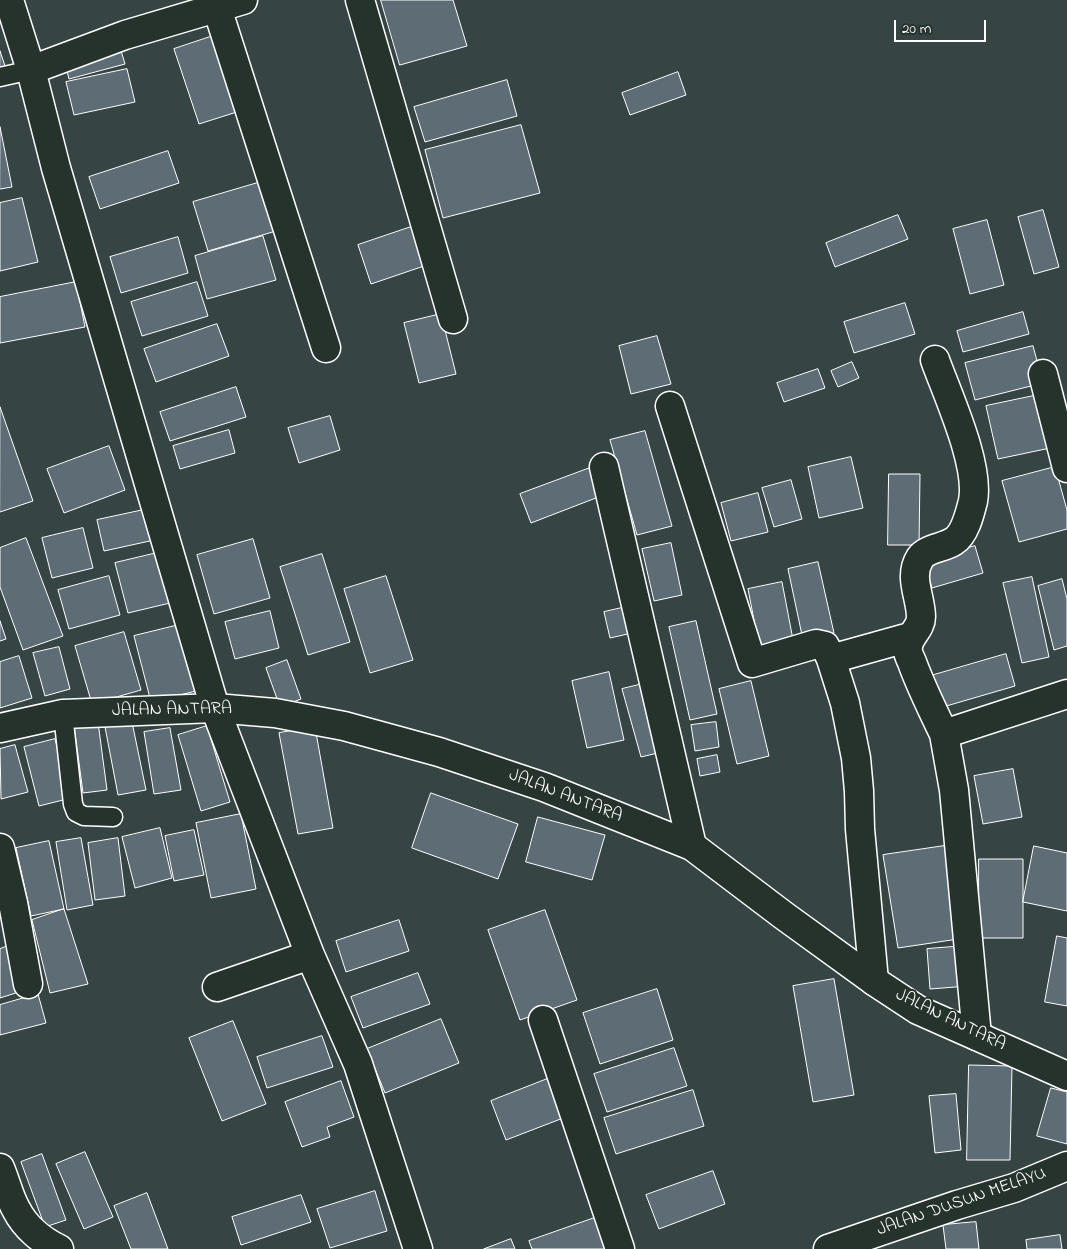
<!DOCTYPE html>
<style>
body{margin:0}
#map{position:relative;width:1067px;height:1249px;overflow:hidden;background:#364443;font-family:"Indie Flower",sans-serif}
canvas{display:block}
.scale{position:absolute;left:894px;top:20px;width:92px;height:22px;box-sizing:border-box;border:2px solid #fff;border-top:0;padding-left:6px;font-size:15px;line-height:18px;white-space:nowrap;color:#fff;-webkit-text-stroke:4px #26332d;paint-order:stroke}
</style>
<div id="map">
<canvas width="1067" height="1249"></canvas>
<div class="scale">20 m</div>
</div>
<script>
const c = document.querySelector('canvas').getContext('2d');
c.lineJoin = 'round';
function fill(path, color) { c.fillStyle = color; c.fill(path, 'evenodd'); }
function stroke(path, color, width, dash) { c.strokeStyle = color; c.lineWidth = width; c.lineCap = dash ? 'butt' : 'round'; c.setLineDash(dash || []); c.stroke(path); }
function write(font, color, halo, rows, align = 'center') {
  c.font = font + ' "Indie Flower",sans-serif'; c.lineWidth = 4; c.setLineDash([]); c.textBaseline = 'middle'; c.strokeStyle = halo; c.fillStyle = color; for (const [text, x, y, turn = 0] of rows) {
    c.save(); c.translate(x, y); c.rotate((+turn || 0) * Math.PI / 180); c.textAlign = isNaN(turn) ? turn : align; if (halo) c.strokeText(text, 0, 0); c.fillText(text, 0, 0); c.restore();
  }
}
const building = new Path2D(`
 M 381,0 L 453,0 L 467,46 L 400,65 Z
 M 219,34 L 243,110 L 199,124 L 174,49 Z
 M 119,44 L 125,64 L 69,79 L 64,59 Z
 M 0,51 L 6,69 L 0,71 Z
 M 127,69 L 135,102 L 74,115 L 66,82 Z
 M 678,72 L 686,95 L 630,115 L 622,93 Z
 M 507,80 L 517,116 L 425,142 L 414,107 Z
 M 521,125 L 540,193 L 443,218 L 425,150 Z
 M 0,127 L 12,187 L 0,189 Z
 M 168,151 L 179,183 L 100,209 L 89,177 Z
 M 261,182 L 276,231 L 208,251 L 193,202 Z
 M 22,198 L 38,262 L 0,271 L 0,203 Z
 M 1043,210 L 1059,267 L 1034,274 L 1018,217 Z
 M 898,215 L 908,239 L 835,267 L 826,243 Z
 M 987,220 L 1004,285 L 970,294 L 953,229 Z
 M 411,227 L 424,266 L 371,284 L 358,245 Z
 M 263,236 L 276,280 L 207,299 L 195,256 Z
 M 178,237 L 188,273 L 121,293 L 110,257 Z
 M 76,282 L 85,327 L 0,343 L 0,297 Z
 M 197,282 L 208,316 L 142,336 L 131,302 Z
 M 905,303 L 915,334 L 854,353 L 844,322 Z
 M 1023,312 L 1029,334 L 963,352 L 957,331 Z
 M 441,314 L 456,374 L 419,383 L 404,323 Z
 M 217,324 L 229,356 L 156,382 L 144,349 Z
 M 657,336 L 671,384 L 631,394 L 619,346 Z
 M 1033,346 L 1043,383 L 975,400 L 965,363 Z
 M 852,362 L 859,378 L 838,387 L 831,371 Z
 M 818,369 L 825,388 L 784,402 L 777,383 Z
 M 236,387 L 246,417 L 170,441 L 160,412 Z
 M 1043,394 L 1055,447 L 998,459 L 986,406 Z
 M 0,407 L 33,501 L 0,512 Z
 M 330,416 L 340,450 L 299,463 L 288,428 Z
 M 229,430 L 235,453 L 180,469 L 173,446 Z
 M 645,431 L 672,526 L 637,535 L 610,440 Z
 M 109,446 L 125,490 L 64,513 L 47,469 Z
 M 851,457 L 863,508 L 819,518 L 808,467 Z
 M 1055,467 L 1067,510 L 1067,529 L 1019,542 L 1002,481 Z
 M 590,468 L 601,496 L 531,523 L 520,494 Z
 M 889,474 L 920,474 L 919,545 L 888,545 Z
 M 791,480 L 802,519 L 774,527 L 762,488 Z
 M 758,493 L 768,532 L 731,541 L 721,503 Z
 M 153,508 L 159,539 L 104,551 L 97,520 Z
 M 83,528 L 93,568 L 52,578 L 42,538 Z
 M 26,538 L 63,636 L 23,650 L 0,587 L 0,548 Z
 M 253,539 L 270,598 L 214,614 L 197,555 Z
 M 671,543 L 682,595 L 654,601 L 642,549 Z
 M 975,546 L 983,573 L 932,588 L 924,561 Z
 M 157,553 L 170,603 L 128,613 L 115,563 Z
 M 322,554 L 350,642 L 308,655 L 280,567 Z
 M 818,562 L 834,633 L 803,640 L 788,569 Z
 M 109,576 L 120,615 L 69,629 L 58,590 Z
 M 386,576 L 413,660 L 370,673 L 344,589 Z
 M 1032,577 L 1049,657 L 1022,663 L 1003,583 Z
 M 1062,579 L 1067,599 L 1067,646 L 1054,650 L 1038,586 Z
 M 782,582 L 794,645 L 760,651 L 748,589 Z
 M 635,605 L 641,631 L 610,638 L 604,612 Z
 M 270,611 L 279,648 L 235,659 L 225,622 Z
 M 0,621 L 6,639 L 0,641 Z
 M 696,621 L 717,714 L 690,720 L 669,627 Z
 M 179,625 L 196,691 L 151,702 L 134,636 Z
 M 124,632 L 141,690 L 92,704 L 75,646 Z
 M 59,647 L 70,689 L 45,696 L 33,653 Z
 M 1006,654 L 1015,686 L 936,709 L 927,677 Z
 M 19,656 L 32,698 L 0,708 L 0,662 Z
 M 287,660 L 301,699 L 280,707 L 266,668 Z
 M 609,672 L 624,740 L 587,748 L 572,681 Z
 M 751,681 L 769,756 L 737,764 L 719,689 Z
 M 647,683 L 666,751 L 641,757 L 622,689 Z
 M 98,722 L 107,790 L 83,793 L 74,725 Z
 M 132,722 L 146,790 L 118,795 L 105,727 Z
 M 716,722 L 719,747 L 695,751 L 691,725 Z
 M 207,726 L 230,802 L 201,811 L 178,735 Z
 M 315,727 L 333,828 L 298,834 L 279,733 Z
 M 170,728 L 181,790 L 154,794 L 144,732 Z
 M 55,739 L 71,798 L 39,806 L 24,747 Z
 M 15,745 L 28,792 L 1,799 L 0,749 Z
 M 717,755 L 720,772 L 700,776 L 697,759 Z
 M 1013,769 L 1022,817 L 983,824 L 974,776 Z
 M 431,793 L 518,824 L 498,879 L 412,848 Z
 M 241,814 L 256,889 L 211,898 L 196,823 Z
 M 538,817 L 605,835 L 592,880 L 526,862 Z
 M 160,828 L 172,878 L 135,888 L 122,837 Z
 M 194,830 L 204,875 L 174,881 L 165,836 Z
 M 81,838 L 93,905 L 67,910 L 56,842 Z
 M 118,838 L 125,896 L 95,900 L 88,843 Z
 M 49,841 L 64,909 L 31,916 L 16,848 Z
 M 951,845 L 965,938 L 898,948 L 883,855 Z
 M 1034,846 L 1067,853 L 1067,911 L 1023,902 Z
 M 979,859 L 1023,859 L 1023,938 L 979,938 Z
 M 64,909 L 88,984 L 50,993 L 32,920 Z
 M 545,910 L 577,1000 L 520,1020 L 488,930 Z
 M 399,920 L 409,951 L 346,972 L 336,941 Z
 M 1057,936 L 1067,938 L 1067,1006 L 1045,1002 Z
 M 8,946 L 22,991 L 0,998 L 0,949 Z
 M 965,946 L 968,986 L 930,989 L 927,949 Z
 M 418,973 L 430,1004 L 363,1028 L 351,997 Z
 M 834,979 L 854,1095 L 813,1102 L 793,986 Z
 M 657,989 L 673,1040 L 600,1064 L 583,1013 Z
 M 38,994 L 46,1023 L 0,1035 L 0,1005 Z
 M 441,1019 L 459,1063 L 385,1093 L 367,1049 Z
 M 233,1021 L 266,1104 L 222,1121 L 189,1038 Z
 M 322,1036 L 333,1067 L 267,1088 L 257,1057 Z
 M 674,1048 L 687,1086 L 607,1112 L 594,1074 Z
 M 969,1065 L 1012,1066 L 1010,1160 L 967,1160 Z
 M 555,1076 L 571,1115 L 506,1140 L 491,1101 Z
 M 341,1081 L 354,1117 L 327,1127 L 330,1137 L 302,1147 L 285,1102 Z
 M 1051,1088 L 1067,1092 L 1067,1144 L 1037,1136 Z
 M 693,1090 L 704,1126 L 616,1154 L 604,1118 Z
 M 956,1094 L 961,1150 L 935,1153 L 929,1096 Z
 M 85,1152 L 113,1217 L 84,1229 L 56,1164 Z
 M 42,1154 L 66,1220 L 45,1227 L 21,1162 Z
 M 713,1171 L 725,1204 L 659,1229 L 646,1195 Z
 M 375,1191 L 387,1231 L 330,1248 L 317,1209 Z
 M 147,1193 L 168,1249 L 131,1249 L 114,1206 Z
 M 301,1195 L 311,1222 L 241,1245 L 232,1217 Z
 M 603,1215 L 615,1249 L 532,1249 L 529,1241 Z
 M 976,1222 L 979,1249 L 946,1249 L 943,1225 Z
 M 1060,1235 L 1062,1249 L 1027,1249 L 1026,1240 Z
 M 511,1239 L 515,1249 L 484,1249 Z`);
const lane = new Path2D(`
 M 0,77 L 31,70
 M 63,714 L 73,804 L 76,812 L 84,816 L 113,817`);
const street = new Path2D(`
 M 9,0 L 31,70 L 56,168 L 215,708 L 310,955 L 358,1064 L 418,1249
 M 360,0 L 453,319
 M 217,8 L 326,348
 M 31,70 L 125,35 L 243,0
 M 935,360 C 948,396 980,465 973,501 C 970,513 965,534 954,541 C 944,548 927,548 920,558 C 908,577 921,597 921,617 C 921,630 906,637 908,651 C 908,655 912,661 913,665 C 922,689 933,711 944,734
 M 1043,374 L 1067,468
 M 670,406 L 752,663 L 816,644 L 825,646 L 831,659
 M 604,467 L 692,846
 M 0,848 L 13,903 L 28,984
 M 874,981 L 860,829 L 859,791 L 856,758 L 845,703 L 831,659 L 910,637
 M 217,987 L 310,955
 M 543,1020 L 620,1249
 M 977,1036 L 954,790 L 944,734 L 1067,694
 M 0,1168 C 6,1182 9,1197 16,1209 C 25,1227 42,1241 59,1249
 M 828,1249 L 957,1205 L 1014,1188 L 1067,1166`);
const secondary = new Path2D(`
 M 0,728 L 63,714 L 215,708 L 275,713 L 344,726 L 439,752 L 544,787 L 692,846 L 783,915 L 874,981 L 918,1010 L 1067,1076`);
const streetNames = [
 ["JALAN ANTARA",172,711,-1],
 ["JALAN ANTARA",565,797,21],
 ["JALAN ANTARA",950,1021,26],
 ["JALAN DUSUN MELAYU",962,1203,-19]
];
fill(building, '#5d6c75');
stroke(building, '#fff', 1);
stroke(lane, '#fff', 21);
stroke(street, '#fff', 31);
stroke(secondary, '#fff', 31);
stroke(lane, '#26332d', 18);
stroke(street, '#26332d', 28);
stroke(secondary, '#26332d', 28);
write('18px', '#fff', '#26332d', streetNames);
</script>
